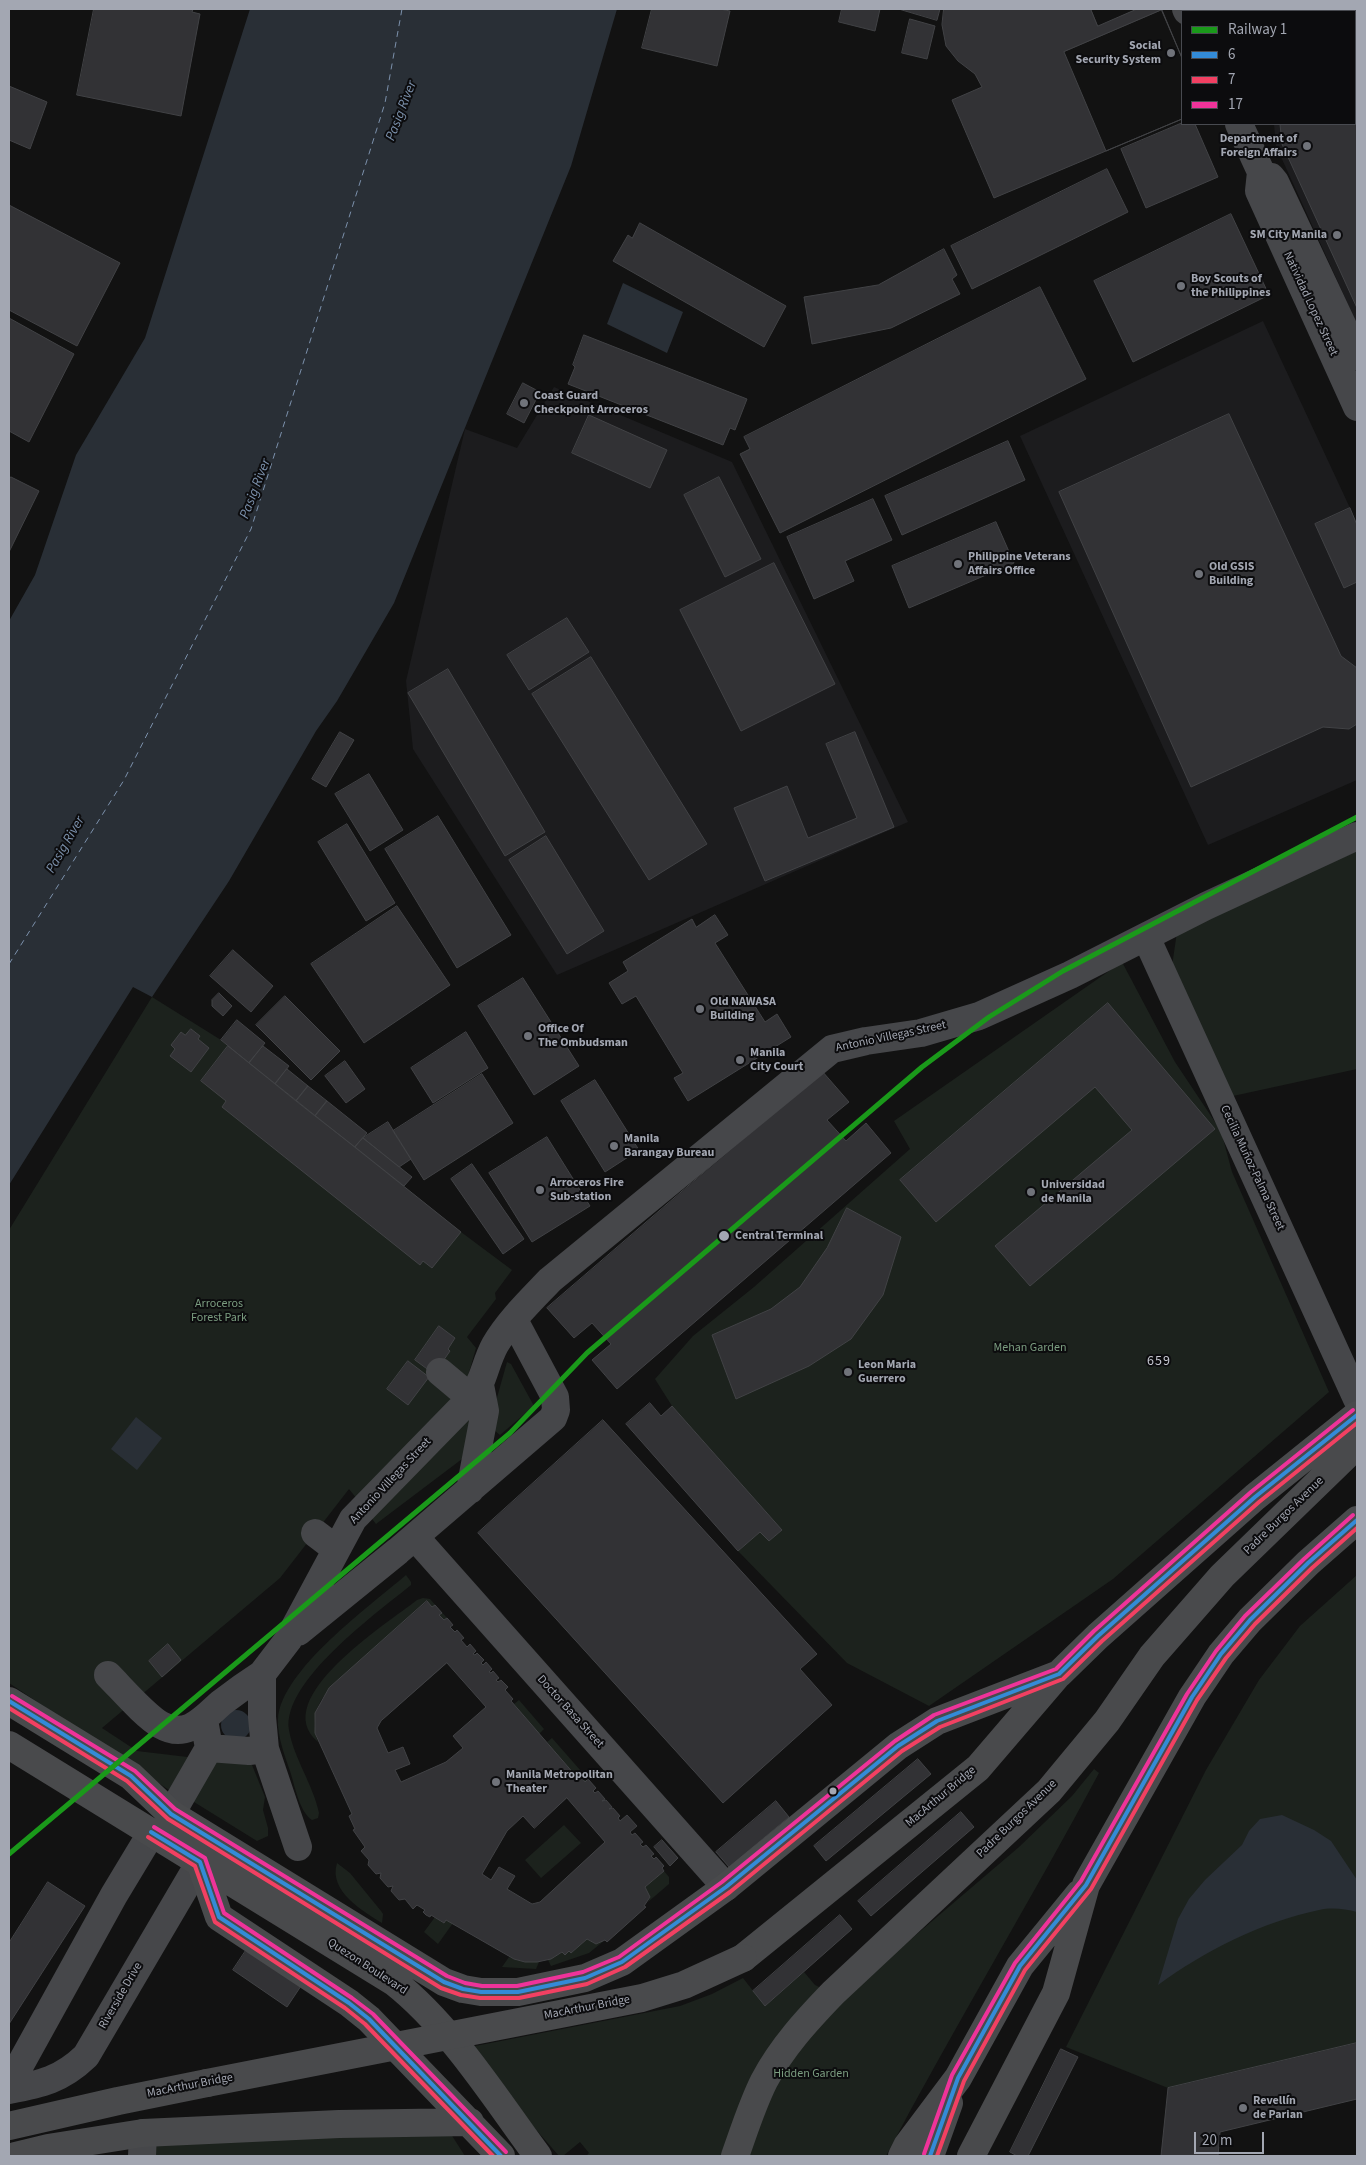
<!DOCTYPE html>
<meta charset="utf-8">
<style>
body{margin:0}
#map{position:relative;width:1366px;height:2165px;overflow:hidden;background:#121212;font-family:"Source Sans 3",sans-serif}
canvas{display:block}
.frame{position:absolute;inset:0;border:10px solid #a3a7b2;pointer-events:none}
.legend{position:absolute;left:1181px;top:10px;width:175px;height:115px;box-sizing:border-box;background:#0c0c0e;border:1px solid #484a50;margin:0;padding:6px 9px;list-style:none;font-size:15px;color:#a3a7b2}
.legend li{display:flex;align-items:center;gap:10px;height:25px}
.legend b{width:25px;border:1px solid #484a50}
.scale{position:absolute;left:1194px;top:2132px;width:70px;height:22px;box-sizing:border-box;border:2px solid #a3a7b2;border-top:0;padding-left:6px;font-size:15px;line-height:18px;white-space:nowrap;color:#a3a7b2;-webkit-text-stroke:4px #0c0c0e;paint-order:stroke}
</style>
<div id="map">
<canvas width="1366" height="2165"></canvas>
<div class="frame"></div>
<ul class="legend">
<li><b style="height:6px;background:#1a991a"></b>Railway 1</li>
<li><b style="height:6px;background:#338bd7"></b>6</li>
<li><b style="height:6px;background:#f24062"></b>7</li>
<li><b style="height:6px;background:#ef339a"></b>17</li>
</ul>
<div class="scale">20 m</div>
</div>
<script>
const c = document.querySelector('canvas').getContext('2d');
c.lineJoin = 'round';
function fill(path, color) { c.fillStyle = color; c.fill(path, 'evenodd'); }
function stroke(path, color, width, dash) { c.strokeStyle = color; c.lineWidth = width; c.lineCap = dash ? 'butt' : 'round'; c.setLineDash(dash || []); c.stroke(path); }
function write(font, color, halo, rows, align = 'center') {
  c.font = font + ' "Source Sans 3",sans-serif'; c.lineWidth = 4; c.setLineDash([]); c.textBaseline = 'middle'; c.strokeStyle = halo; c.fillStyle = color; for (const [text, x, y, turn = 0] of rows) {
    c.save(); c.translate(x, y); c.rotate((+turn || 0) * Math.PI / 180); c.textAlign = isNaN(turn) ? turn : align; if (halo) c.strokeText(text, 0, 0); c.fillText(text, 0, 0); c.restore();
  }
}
const built = new Path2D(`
 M 1322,9 L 1357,9 L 1357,324 L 1276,146 L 1274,124 L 1355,124 L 1355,11 L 1320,11 Z
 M 1263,321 L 1357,523 L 1357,780 L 1208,845 L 1020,436 Z
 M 554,387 L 732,462 L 908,822 L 557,975 L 413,749 L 406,681 L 465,429 L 517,448 Z`);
const green = new Path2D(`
 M 1357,851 L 1357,1069 L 1233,1096 L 1172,966 L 1177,932 Z
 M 1122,962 L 1175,1062 L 1221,1131 L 1232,1172 L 1329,1392 L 1113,1579 L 929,1706 L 847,1663 L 738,1551 L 760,1532 L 769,1541 L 782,1530 L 672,1406 L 655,1379 L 693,1336 L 754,1287 L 910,1149 L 894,1121 Z
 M 152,997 L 221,1040 L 461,1232 L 512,1270 L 495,1293 L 496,1299 L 467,1337 L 476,1348 L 466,1383 L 457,1395 L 357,1499 L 349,1489 L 280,1578 L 102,1728 L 137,1751 L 196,1758 L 175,1794 L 9,1683 L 9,1230 Z
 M 507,1362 L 511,1364 L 534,1406 L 500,1435 L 489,1426 Z
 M 476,1410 L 466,1456 L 376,1524 L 369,1515 Z
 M 406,1575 L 411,1582 L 411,1585 C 377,1613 282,1681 289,1730 C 294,1759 313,1784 319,1813 L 318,1818 L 312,1820 C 299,1811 295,1786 290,1771 C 285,1756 277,1736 278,1719 C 281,1670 370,1606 406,1575 Z
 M 1357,1575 L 1357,2043 L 1168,2088 L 1066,2047 L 1206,1770 L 1259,1680 L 1300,1626 Z
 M 423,1598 L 430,1599 L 448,1619 L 445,1622 L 427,1601 L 330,1689 C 315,1705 311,1721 318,1742 C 267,1699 388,1623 417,1600 Z
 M 519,1700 L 544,1729 L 539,1734 L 514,1704 Z
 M 552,1738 L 588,1779 L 585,1782 L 578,1773 L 575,1775 L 547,1742 Z
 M 212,1760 L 252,1765 L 265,1797 L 263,1810 L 268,1828 L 268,1836 L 257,1841 L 194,1802 L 193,1791 Z
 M 1094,1769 L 1099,1773 C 1030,1902 954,2027 886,2156 L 586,2156 L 589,2153 L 580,2142 L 563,2156 L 559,2156 L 465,2048 L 680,2006 L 712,1994 L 743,1978 L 765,2006 L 804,1972 L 815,1985 L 842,1998 L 1019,1847 L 1072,1796 Z
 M 564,1825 L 581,1843 L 541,1878 L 525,1860 Z
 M 337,1863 L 350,1873 L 381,1911 L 383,1914 L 382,1923 C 363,1911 328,1891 337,1863 Z
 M 664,1871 L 669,1877 L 669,1884 L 648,1902 L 650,1897 L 645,1887 Z
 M 435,1917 L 443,1923 L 446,1920 L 453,1923 L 438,1944 L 424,1932 Z
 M 587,1939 L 596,1944 L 605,1940 L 589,1953 L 551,1966 L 548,1960 L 562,1952 L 565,1955 L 569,1951 L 571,1953 Z
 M 509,1957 L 525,1962 L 539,1962 L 536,1969 L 502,1967 Z
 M 449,2131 L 465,2156 L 153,2156 L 154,2144 Z`);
const water = new Path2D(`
 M 250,9 L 617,9 L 571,166 L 394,603 L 337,701 L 316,731 L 229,881 L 152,997 L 133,987 L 9,1185 L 9,621 L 35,575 L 76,455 L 145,338 Z
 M 623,283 L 683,312 L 667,353 L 607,324 Z
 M 136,1417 L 162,1438 L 137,1470 L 111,1449 Z
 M221 1725a15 15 0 1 1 30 0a15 15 0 1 1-30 0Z
 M 1282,1815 L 1314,1830 L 1331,1841 L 1357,1880 L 1357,1912 C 1345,1909 1332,1907 1319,1910 C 1262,1922 1204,1951 1158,1985 L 1178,1919 L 1189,1899 L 1205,1880 L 1242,1845 L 1249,1831 L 1260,1819 Z`);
const ferry = new Path2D(`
 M 9,964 L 124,780 L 251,529 L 385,103 L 402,9`);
const building = new Path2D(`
 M 94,9 L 193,9 L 192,12 L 200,14 L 181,116 L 77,95 Z
 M 652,9 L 720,9 L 730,11 L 717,66 L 642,48 Z
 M 842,9 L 880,9 L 875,31 L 839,22 Z
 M 899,9 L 940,9 L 937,20 Z
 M 944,9 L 1161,9 L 1182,58 L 1182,119 L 994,198 L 952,100 L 982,87 L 975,74 L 958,61 L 946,46 L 942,25 Z
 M 1091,9 L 1137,9 L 1098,26 Z
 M 1325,9 L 1357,9 L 1357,308 L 1282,144 L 1280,124 L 1355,124 L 1355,11 L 1323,11 Z
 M 1162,10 L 1182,58 L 1182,119 L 1106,151 L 1064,52 Z
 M 910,19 L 935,26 L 927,59 L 902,53 Z
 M 9,86 L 47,102 L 30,149 L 9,140 Z
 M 1182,123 L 1195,124 L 1218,177 L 1146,208 L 1121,149 Z
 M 1107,169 L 1128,212 L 972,289 L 951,246 Z
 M 9,205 L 120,263 L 77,346 L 9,310 Z
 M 1231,214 L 1269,295 L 1133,362 L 1094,281 Z
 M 640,223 L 786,306 L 764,347 L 613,261 L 628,235 L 632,238 Z
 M 944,249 L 957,275 L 952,279 L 960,294 L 891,328 L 812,344 L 804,297 L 878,285 Z
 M 1040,287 L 1086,379 L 780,533 L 740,454 L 750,449 L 744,437 Z
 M 9,318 L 74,354 L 29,442 L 9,431 Z
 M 584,335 L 747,399 L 735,430 L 730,428 L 723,445 L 568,384 L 575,367 L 573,365 Z
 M 523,383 L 540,392 L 524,423 L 507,414 Z
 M 1229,414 L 1341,656 L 1357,668 L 1357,724 L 1349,729 L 1323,727 L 1191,787 L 1059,492 Z
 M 589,415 L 667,450 L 650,488 L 572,453 Z
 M 1008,441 L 1025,480 L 902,535 L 885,496 Z
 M 11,477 L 39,491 L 9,552 L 9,481 Z
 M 719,477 L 761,559 L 725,577 L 684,495 Z
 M 873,499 L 892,540 L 845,561 L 854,581 L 814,599 L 787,537 Z
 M 1350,508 L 1357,525 L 1357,582 L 1344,588 L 1315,524 Z
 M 996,522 L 1014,563 L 909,608 L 892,566 Z
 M 774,563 L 835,684 L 741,731 L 680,610 Z
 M 567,618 L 589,652 L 529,690 L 507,655 Z
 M 591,657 L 707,844 L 649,880 L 532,694 Z
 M 448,669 L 545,832 L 505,856 L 408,693 Z
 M 340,732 L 354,740 L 326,787 L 312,779 Z
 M 855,732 L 894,827 L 765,881 L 734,808 L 787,786 L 808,838 L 857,818 L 826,744 Z
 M 369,774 L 403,830 L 370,851 L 335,794 Z
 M 438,816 L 511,935 L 457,968 L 385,849 Z
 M 347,824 L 395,903 L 366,921 L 318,842 Z
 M 546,836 L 604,931 L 567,954 L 509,860 Z
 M 397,906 L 450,985 L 364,1043 L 311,964 Z
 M 715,915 L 728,935 L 715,943 L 765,1022 L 777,1014 L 791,1037 L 688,1101 L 674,1078 L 683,1073 L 636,996 L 622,1004 L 609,983 L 628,971 L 623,962 L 692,919 L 696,927 Z
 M 233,950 L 273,986 L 251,1012 L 210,976 Z
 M 523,978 L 579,1066 L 534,1095 L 478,1006 Z
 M 219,993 L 232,1006 L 223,1016 L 212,1006 L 212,1000 Z
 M 285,996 L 340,1051 L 311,1080 L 256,1025 Z
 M 1108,1003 L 1215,1129 L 1030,1286 L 995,1246 L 1132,1130 L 1095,1087 L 936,1222 L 900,1180 Z
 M 237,1020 L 265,1043 L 249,1063 L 221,1040 Z
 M 191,1029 L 200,1036 L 198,1039 L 209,1048 L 191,1072 L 170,1056 L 175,1049 L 171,1045 L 181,1032 L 185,1035 Z
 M 466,1032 L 488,1068 L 433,1103 L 411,1068 Z
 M 228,1046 L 461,1232 L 432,1268 L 423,1261 L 420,1265 L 222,1107 L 226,1101 L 201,1081 Z
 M 263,1046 L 289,1066 L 275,1084 L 249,1063 Z
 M 345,1061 L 365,1089 L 346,1103 L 325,1076 Z
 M 287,1069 L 308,1086 L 296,1101 L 275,1084 Z
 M 822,1071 L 849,1102 L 827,1120 L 846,1141 L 866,1123 L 891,1153 L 617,1389 L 592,1360 L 611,1344 L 592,1323 L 574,1338 L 547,1308 Z
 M 482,1074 L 513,1123 L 424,1180 L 393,1131 Z
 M 595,1080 L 639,1150 L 605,1172 L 561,1101 Z
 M 308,1086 L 327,1101 L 315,1116 L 296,1101 Z
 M 327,1101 L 367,1133 L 355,1147 L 315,1116 Z
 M 388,1122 L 411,1159 L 399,1167 L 363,1138 Z
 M 547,1137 L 590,1206 L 532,1242 L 489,1173 Z
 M 363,1138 L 412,1177 L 404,1186 L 355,1147 Z
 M 472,1164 L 524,1239 L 503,1254 L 451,1179 Z
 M 847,1208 L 901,1237 L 883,1295 L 851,1339 L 809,1366 L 736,1399 L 712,1335 L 771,1309 L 800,1287 L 827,1248 Z
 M 439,1326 L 455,1338 L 448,1349 L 450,1351 L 434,1374 L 415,1360 Z
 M 408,1361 L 429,1377 L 408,1405 L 387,1389 Z
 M 650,1403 L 661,1416 L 672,1406 L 782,1530 L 769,1541 L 760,1532 L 738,1551 L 626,1424 Z
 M 603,1420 L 817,1654 L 800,1669 L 832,1705 L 723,1803 L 478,1533 Z
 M 427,1601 L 432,1607 L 435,1605 L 442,1613 L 439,1615 L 444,1620 L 447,1618 L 448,1619 L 453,1625 L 450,1627 L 455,1632 L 457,1630 L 464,1638 L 461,1640 L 467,1647 L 470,1644 L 476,1651 L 473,1654 L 475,1655 L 477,1653 L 484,1660 L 481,1663 L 483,1665 L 486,1662 L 492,1669 L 489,1672 L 491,1673 L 493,1671 L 499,1678 L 496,1680 L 498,1682 L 501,1680 L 508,1687 L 505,1690 L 513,1699 L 511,1701 L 575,1775 L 578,1773 L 585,1782 L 588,1779 L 596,1788 L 593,1791 L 595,1793 L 598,1791 L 605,1799 L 602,1801 L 606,1800 L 612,1807 L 609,1809 L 613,1808 L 620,1816 L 618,1818 L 620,1821 L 627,1815 L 637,1826 L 630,1832 L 632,1835 L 635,1833 L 643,1842 L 640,1844 L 643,1847 L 646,1845 L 654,1854 L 651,1856 L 654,1859 L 656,1857 L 664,1866 L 662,1868 L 664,1871 L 645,1887 L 650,1897 L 644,1906 L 646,1907 L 607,1942 L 605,1940 L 596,1944 L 587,1939 L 571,1953 L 569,1951 L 565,1955 L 562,1952 L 551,1959 L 537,1962 L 525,1962 L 514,1959 L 446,1920 L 444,1923 L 431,1915 L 430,1917 L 426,1915 L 423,1912 L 425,1910 L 417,1905 L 413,1909 L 405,1899 L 399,1900 L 391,1891 L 393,1886 L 388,1887 L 380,1878 L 381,1873 L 376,1874 L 368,1865 L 369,1860 L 361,1851 L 365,1847 L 353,1830 L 355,1829 L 349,1816 L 352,1814 L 315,1733 L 315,1713 L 329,1688 ZM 447,1663 L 486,1707 L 453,1736 L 463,1748 L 446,1762 L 401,1782 L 395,1770 L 410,1764 L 403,1747 L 388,1753 L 377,1728 L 381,1721 ZM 567,1798 L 605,1842 L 540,1902 L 532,1904 L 507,1889 L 515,1876 L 499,1867 L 491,1880 L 482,1874 L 507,1831 L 523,1816 L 534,1828 Z
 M 168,1644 L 181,1660 L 162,1677 L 149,1661 Z
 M 918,1759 L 931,1774 L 826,1861 L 814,1846 Z
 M 776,1801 L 789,1817 L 729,1867 L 716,1852 Z
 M 961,1812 L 974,1827 L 871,1916 L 858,1901 Z
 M 662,1840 L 678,1858 L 670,1866 L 654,1847 Z
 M 48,1882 L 85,1906 L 9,2024 L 9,1943 Z
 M 840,1915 L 852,1929 L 765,2006 L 753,1991 Z
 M 247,1949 L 301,1986 L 287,2007 L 233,1970 Z
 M 1357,2043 L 1357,2099 L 1220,2132 L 1218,2156 L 1161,2156 L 1168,2088 Z
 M 1061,2049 L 1078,2057 L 1028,2156 L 1017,2156 L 1010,2152 Z`);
const minor = new Path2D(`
 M 1186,9 L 1187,11
 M 1300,11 L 1302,9
 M 1239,124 L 1261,172 L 1259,191 L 1357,407
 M 1271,177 L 1275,182 L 1357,356
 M 1146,937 L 1357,1399
 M 440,1372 L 471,1398
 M 470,1490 L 485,1411 L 480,1385
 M 315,1533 L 336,1549
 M 415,1537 L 726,1887
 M 298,1632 L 398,1551 L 553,1418 L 556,1410 L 555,1397 L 514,1320
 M 108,1675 C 122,1689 145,1716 161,1725 C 187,1740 204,1718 221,1703 C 234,1693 248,1683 262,1674
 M 209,1748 L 249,1751 L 265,1749
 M 171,1814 L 209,1748 L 204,1720
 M 298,1847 L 265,1749 L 262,1717 L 262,1674 L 288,1640 L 353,1519 L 471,1398 C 484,1382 485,1363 495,1345 C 509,1321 531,1300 550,1280 L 832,1049 L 866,1041 L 921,1033 L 979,1016 L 1070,975 L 1206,906 L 1357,836
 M 9,2085 L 114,1895 L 152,1832
 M 9,2090 C 41,2084 61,2080 86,2056 L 200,1862
 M 142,2156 L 143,2133`);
const major = new Path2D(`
 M 9,1701 L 131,1776 L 171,1814 L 444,1982 L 463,1989 L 481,1992 L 518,1992 L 585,1978 L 622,1962 L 726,1887 L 898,1746 L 937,1721 L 1059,1674 L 1098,1636 L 1255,1497 L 1357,1415
 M 9,1745 L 394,1982 C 451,2027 495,2098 538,2156
 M 200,1862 L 219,1917 L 349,2003 L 369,2019 L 501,2156
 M 743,1958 L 978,1768 L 1056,1677
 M 9,2126 L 118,2101 L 207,2083
 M 15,2156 L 48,2148 L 143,2133 L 339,2124 L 470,2122
 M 735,2156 C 744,2131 752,2105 764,2081 C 782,2047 807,2020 833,1993 L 1049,1791 L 1107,1721 L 1152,1656 L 1222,1576 L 1357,1445
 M 902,2156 L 907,2146 L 958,2078 L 1020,1966 L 1079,1894
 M 930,2156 L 949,2103
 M 971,2156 L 1056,1993 L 1086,1885 L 1192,1697 L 1221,1654 L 1250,1620 L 1308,1563 L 1357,1520`);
const majorBridge = new Path2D(`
 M 207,2083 L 642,1998 L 684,1985 L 743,1958`);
const bus1 = new Path2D(`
 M 9,1701 L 131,1776 L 171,1814 L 444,1982 L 463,1989 L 481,1992 L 518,1992 L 585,1978 L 622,1962 L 726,1887 L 898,1746 L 937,1721 L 1059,1674 L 1098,1636 L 1255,1497 L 1357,1415
 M 151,1832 L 200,1862 L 219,1917 L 349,2003 L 369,2019 L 501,2156
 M 930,2156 L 958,2078 L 1020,1966 L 1086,1885 L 1192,1697 L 1221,1654 L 1250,1620 L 1308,1563 L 1357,1520`);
const bus2 = new Path2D(`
 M 9,1708 L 127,1781 L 168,1819 L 441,1988 L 461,1995 L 480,1998 L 519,1998 L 587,1984 L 625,1967 L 730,1892 L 902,1751 L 940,1727 L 1063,1679 L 1102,1641 L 1259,1502 L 1357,1423
 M 148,1837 L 195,1866 L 215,1922 L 345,2008 L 365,2024 L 493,2156
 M 937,2156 L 964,2081 L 1025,1970 L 1091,1889 L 1197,1700 L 1226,1658 L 1255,1624 L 1312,1568 L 1357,1528`);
const bus3 = new Path2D(`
 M 12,1696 L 135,1771 L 175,1809 L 447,1976 L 465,1983 L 482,1986 L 517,1986 L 583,1972 L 619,1957 L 722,1882 L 895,1741 L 934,1715 L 1056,1669 L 1094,1631 L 1251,1492 L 1353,1410
 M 154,1827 L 205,1858 L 224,1913 L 352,1998 L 373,2014 L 506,2152
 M 924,2154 L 952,2075 L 1015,1963 L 1081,1881 L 1187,1694 L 1216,1651 L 1245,1616 L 1304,1559 L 1353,1515`);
const rail1 = new Path2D(`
 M 9,1854 L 510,1433 L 587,1353 L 922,1067 L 989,1017 L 1063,971 L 1357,817`);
const markers = [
 [1171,53,5,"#70737a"],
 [1307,146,5,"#70737a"],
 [1337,235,5,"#70737a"],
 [1181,286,5,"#70737a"],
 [524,403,5,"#70737a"],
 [958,564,5,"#70737a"],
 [1199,574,5,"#70737a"],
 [700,1009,5,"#70737a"],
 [528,1036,5,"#70737a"],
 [740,1060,5,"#70737a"],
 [614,1146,5,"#70737a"],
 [540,1190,5,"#70737a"],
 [1031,1192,5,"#70737a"],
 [724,1236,6,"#a3a7b2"],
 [848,1372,5,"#70737a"],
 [496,1782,5,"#70737a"],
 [833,1791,4.5,"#a3a7b2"],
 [1243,2108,5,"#70737a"]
];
const poiNames = [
 ["Social",1161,46,"right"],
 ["Security System",1161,60,"right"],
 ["Department of",1297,139,"right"],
 ["Foreign Affairs",1297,153,"right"],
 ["SM City Manila",1327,235,"right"],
 ["Boy Scouts of",1191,279],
 ["the Philippines",1191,293],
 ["Coast Guard",534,396],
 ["Checkpoint Arroceros",534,410],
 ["Philippine Veterans",968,557],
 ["Affairs Office",968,571],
 ["Old GSIS",1209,567],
 ["Building",1209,581],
 ["Old NAWASA",710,1002],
 ["Building",710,1016],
 ["Office Of",538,1029],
 ["The Ombudsman",538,1043],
 ["Manila",750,1053],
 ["City Court",750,1067],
 ["Manila",624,1139],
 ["Barangay Bureau",624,1153],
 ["Arroceros Fire",550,1183],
 ["Sub-station",550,1197],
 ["Universidad",1041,1185],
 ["de Manila",1041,1199],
 ["Leon Maria",858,1365],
 ["Guerrero",858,1379],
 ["Manila Metropolitan",506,1775],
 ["Theater",506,1789],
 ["Revellín",1253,2101],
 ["de Parian",1253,2115]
];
const streetNames = [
 ["Natividad Lopez Street",1310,304,65],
 ["Antonio Villegas Street",891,1037,-12],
 ["Cecilia Muñoz-Palma Street",1252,1168,65],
 ["Antonio Villegas Street",391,1481,-47],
 ["Padre Burgos Avenue",1284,1516,-44],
 ["Doctor Basa Street",570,1712,48],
 ["MacArthur Bridge",941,1797,-40],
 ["Padre Burgos Avenue",1017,1819,-44],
 ["Quezon Boulevard",367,1967,33],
 ["Riverside Drive",121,1996,-60],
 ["MacArthur Bridge",587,2008,-11],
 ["MacArthur Bridge",190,2086,-11]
];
const stopNames = [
 ["Central Terminal",735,1236]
];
const parkNames = [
 ["Arroceros",219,1304],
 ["Forest Park",219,1318],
 ["Mehan Garden",1030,1348],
 ["Hidden Garden",811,2074]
];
const waterNames = [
 ["Pasig River",402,111,-69],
 ["Pasig River",256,489,-69],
 ["Pasig River",66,845,-60]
];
const neighbourhoodNames = [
 ["659",1159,1362]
];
fill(built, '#1c1c1e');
fill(green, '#1c221d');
fill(water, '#292f36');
stroke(ferry, '#7c91ac', 1, [6, 5]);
fill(building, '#323235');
stroke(building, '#414245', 1);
stroke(minor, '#46474a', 28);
stroke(major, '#494a4c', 28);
stroke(majorBridge, '#494a4c', 28);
stroke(bus1, '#338bd7', 4);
stroke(bus2, '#f24062', 4);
stroke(bus3, '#ef339a', 4);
stroke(rail1, '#1a991a', 5);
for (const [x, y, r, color] of markers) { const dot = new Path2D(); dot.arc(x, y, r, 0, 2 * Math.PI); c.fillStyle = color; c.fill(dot); stroke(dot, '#0c0c0e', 2); }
write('bold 12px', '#a3a7b2', '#0c0c0e', poiNames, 'left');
write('12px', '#a3a7b2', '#0c0c0e', streetNames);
write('bold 12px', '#a3a7b2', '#0c0c0e', stopNames, 'left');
write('12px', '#7b9d80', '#0c0c0e', parkNames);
write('italic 14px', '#7c91ac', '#0c0c0e', waterNames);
c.letterSpacing = '1px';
write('14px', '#c4c6cf', '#0c0c0e', neighbourhoodNames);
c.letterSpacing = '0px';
</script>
